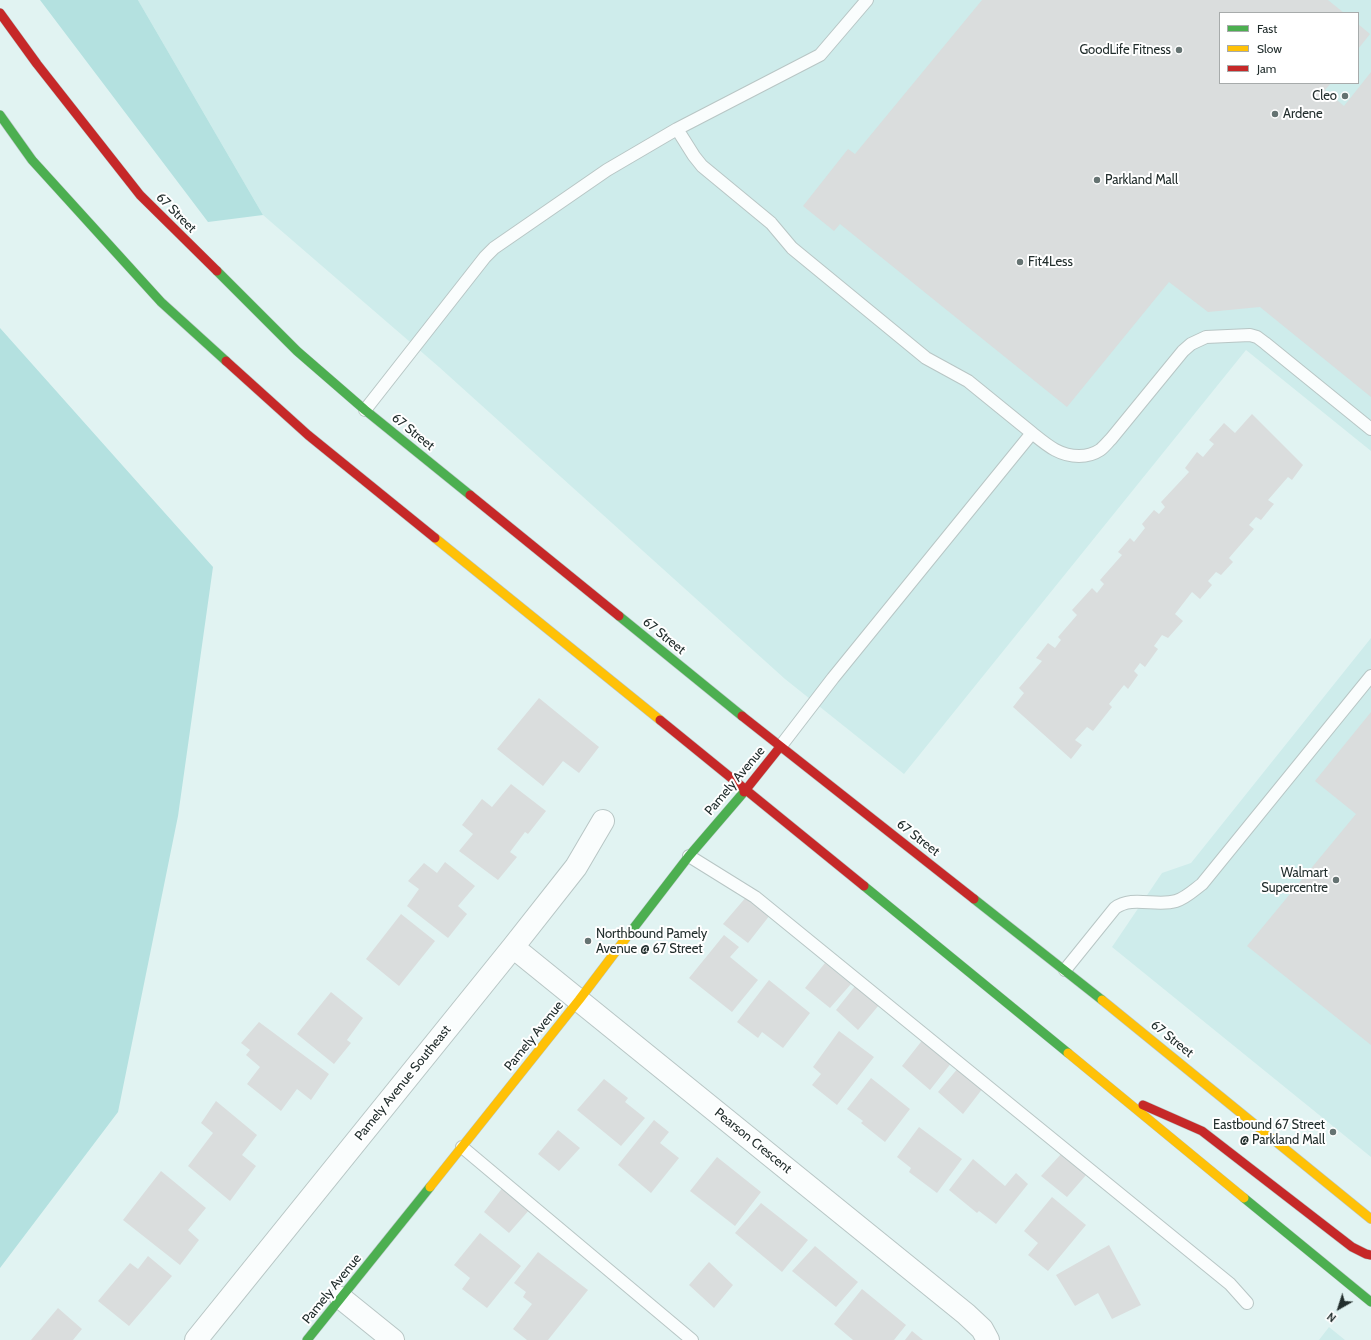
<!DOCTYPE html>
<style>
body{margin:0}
#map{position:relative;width:1371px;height:1340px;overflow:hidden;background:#e1f3f2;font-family:Cabin,sans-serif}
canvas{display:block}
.legend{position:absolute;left:1219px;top:12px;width:140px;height:72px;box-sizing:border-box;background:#fff;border:1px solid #a7abab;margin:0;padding:5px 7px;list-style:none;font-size:12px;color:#222e2d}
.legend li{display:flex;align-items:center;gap:8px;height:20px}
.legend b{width:20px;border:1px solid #a7abab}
.north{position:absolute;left:1319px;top:1288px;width:40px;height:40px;-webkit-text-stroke:3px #fff;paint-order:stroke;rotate:219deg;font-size:11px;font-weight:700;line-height:16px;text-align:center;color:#222e2d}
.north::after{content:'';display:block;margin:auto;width:14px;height:18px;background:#222e2d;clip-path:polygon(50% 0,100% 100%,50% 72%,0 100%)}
</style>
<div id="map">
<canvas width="1371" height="1340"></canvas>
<ul class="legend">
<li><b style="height:5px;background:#4caf50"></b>Fast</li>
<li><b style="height:5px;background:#ffc107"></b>Slow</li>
<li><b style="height:5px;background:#c62828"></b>Jam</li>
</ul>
<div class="north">N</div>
</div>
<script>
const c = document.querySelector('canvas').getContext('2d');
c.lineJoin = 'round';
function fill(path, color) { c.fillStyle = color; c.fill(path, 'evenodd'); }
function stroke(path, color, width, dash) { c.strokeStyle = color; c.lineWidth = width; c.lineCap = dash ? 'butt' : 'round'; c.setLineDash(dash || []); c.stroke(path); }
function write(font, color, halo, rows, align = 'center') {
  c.font = font + ' Cabin,sans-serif'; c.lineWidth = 4; c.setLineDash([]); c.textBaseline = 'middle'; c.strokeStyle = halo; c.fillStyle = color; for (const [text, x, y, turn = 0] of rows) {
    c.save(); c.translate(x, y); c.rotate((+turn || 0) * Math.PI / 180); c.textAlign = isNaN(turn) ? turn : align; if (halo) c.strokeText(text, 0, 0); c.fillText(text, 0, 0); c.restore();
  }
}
const built = new Path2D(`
 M 138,0 L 1371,0 L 1371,451 L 1246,350 L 904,774 L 785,679 L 439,367 L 263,215 ZM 1220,13 L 1358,13 L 1358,83 L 1220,83 Z
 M 1371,638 L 1371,1157 L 1112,947 L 1162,873 L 1191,863 Z
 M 1329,1327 L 1345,1340 L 1319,1340 Z`);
const green = new Path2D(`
 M 40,0 L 138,0 L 263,215 L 208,222 Z
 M 0,328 L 213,567 L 178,816 L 118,1112 L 0,1268 Z`);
const building = new Path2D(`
 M 982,0 L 1328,0 L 1344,13 L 1220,13 L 1220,83 L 1331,83 L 1325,90 L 1344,106 L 1371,72 L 1371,397 L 1260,307 L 1208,312 L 1169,282 L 1067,407 L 840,224 L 834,231 L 803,206 L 848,149 L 855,154 Z
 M 1358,24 L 1370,34 L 1358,49 Z
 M 1252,414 L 1303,465 L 1292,480 L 1288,477 L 1268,500 L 1274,504 L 1261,520 L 1256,517 L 1249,525 L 1254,529 L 1229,558 L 1233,562 L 1221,575 L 1216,572 L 1208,581 L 1212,585 L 1200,599 L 1192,592 L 1175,614 L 1183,621 L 1168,638 L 1162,635 L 1154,646 L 1158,649 L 1145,667 L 1140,663 L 1134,671 L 1138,675 L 1128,689 L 1124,685 L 1109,704 L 1112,707 L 1093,731 L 1087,727 L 1075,740 L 1082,745 L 1071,759 L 1013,707 L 1024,693 L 1019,688 L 1042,661 L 1036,658 L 1048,643 L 1055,648 L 1061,640 L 1058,637 L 1077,615 L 1072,610 L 1092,588 L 1097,593 L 1104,584 L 1100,580 L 1122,555 L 1118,552 L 1130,538 L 1134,542 L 1145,528 L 1142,524 L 1154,510 L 1159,514 L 1165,507 L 1161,502 L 1189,472 L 1185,468 L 1197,452 L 1203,457 L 1214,444 L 1209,440 L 1224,423 L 1235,433 Z
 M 539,698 L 599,747 L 579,773 L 563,761 L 543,786 L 497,749 Z
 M 1371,712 L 1371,1045 L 1247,946 L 1356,814 L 1315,781 Z
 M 511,784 L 546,811 L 528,834 L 525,832 L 510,852 L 517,857 L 498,880 L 459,851 L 473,834 L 462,825 L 482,799 L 492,807 Z
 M 445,862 L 475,886 L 458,906 L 467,914 L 448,938 L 407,906 L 419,889 L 408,881 L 424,863 L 437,873 Z
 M 747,896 L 770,915 L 748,943 L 723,924 Z
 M 401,914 L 435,941 L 399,986 L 366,959 Z
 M 724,935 L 739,947 L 730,957 L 758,980 L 732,1012 L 689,978 Z
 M 825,963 L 851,984 L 830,1008 L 805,988 Z
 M 769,980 L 810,1013 L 783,1048 L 762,1032 L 758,1038 L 737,1022 Z
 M 856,985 L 879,1005 L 858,1030 L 836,1010 Z
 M 331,992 L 363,1018 L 347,1040 L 351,1043 L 334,1064 L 297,1034 Z
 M 259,1022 L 329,1074 L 311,1100 L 297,1089 L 281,1111 L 247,1084 L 260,1067 L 246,1055 L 250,1050 L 241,1043 Z
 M 839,1031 L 874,1057 L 837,1105 L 812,1085 L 821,1074 L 813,1067 Z
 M 924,1038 L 952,1062 L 930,1090 L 902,1066 Z
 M 959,1067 L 983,1088 L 963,1114 L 938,1092 Z
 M 871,1078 L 910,1109 L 885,1142 L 861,1123 L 863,1121 L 847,1109 Z
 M 604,1079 L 628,1098 L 625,1102 L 645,1118 L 621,1146 L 577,1110 Z
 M 216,1101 L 257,1135 L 242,1155 L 256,1166 L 230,1201 L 188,1166 L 213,1133 L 201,1123 Z
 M 654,1120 L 669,1132 L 660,1143 L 679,1158 L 651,1193 L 618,1165 Z
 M 919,1127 L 962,1159 L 937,1193 L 909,1172 L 911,1168 L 897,1157 Z
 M 558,1130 L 580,1148 L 559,1171 L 538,1154 Z
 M 1062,1153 L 1087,1174 L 1067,1197 L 1041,1176 Z
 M 717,1157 L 761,1192 L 735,1226 L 690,1191 Z
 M 973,1159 L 1005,1186 L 1016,1173 L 1028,1184 L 996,1224 L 979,1211 L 977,1213 L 949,1190 Z
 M 161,1171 L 206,1208 L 188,1230 L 199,1240 L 180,1265 L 123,1220 Z
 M 503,1187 L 530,1209 L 509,1233 L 484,1212 Z
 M 1052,1197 L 1086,1225 L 1048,1271 L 1028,1255 L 1038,1243 L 1024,1231 Z
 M 761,1203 L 808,1240 L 782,1272 L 735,1233 Z
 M 480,1233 L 521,1266 L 487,1308 L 462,1289 L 470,1278 L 454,1265 Z
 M 1109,1245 L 1141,1305 L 1112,1319 L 1098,1293 L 1075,1306 L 1056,1275 Z
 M 815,1246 L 858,1282 L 836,1307 L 792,1271 Z
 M 538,1252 L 588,1290 L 548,1340 L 527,1340 L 513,1329 L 532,1304 L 523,1297 L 526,1292 L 514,1283 Z
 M 148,1256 L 172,1276 L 129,1326 L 98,1301 L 130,1263 L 138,1269 Z
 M 709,1262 L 733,1285 L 714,1308 L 689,1285 Z
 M 862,1289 L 906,1325 L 894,1340 L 853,1340 L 834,1324 Z
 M 58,1308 L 82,1329 L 73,1340 L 31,1340 Z
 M 912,1331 L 923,1340 L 905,1340 Z`);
const lane = new Path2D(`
 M 677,129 L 694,156 L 702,166 L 771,223 L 792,248 L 926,358 L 968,381 L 1032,433 L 833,678 L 780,747
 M 365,410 L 485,257 L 494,248 L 607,170 L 677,129 L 820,55 L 867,0
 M 1032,433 C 1047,445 1059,456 1079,456 C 1086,456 1094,454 1100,450 C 1104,447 1107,443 1111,439 L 1183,351 L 1191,344 L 1206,337 L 1250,335 L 1257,337 L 1265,343 L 1371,429
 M 689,856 L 755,897 L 1230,1284 L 1247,1303
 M 1065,970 L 1115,908 C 1132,895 1156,907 1176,901 C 1186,898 1194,890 1202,884 L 1371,676
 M 462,1147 L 692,1340`);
const street = new Path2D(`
 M 513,947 L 966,1314 L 982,1329 L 988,1340
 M 341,1298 L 393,1340
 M 196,1340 L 513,947 L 576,867 L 603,821`);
const fast = new Path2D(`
 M 0,115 L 32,160 L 161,302 L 226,361
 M 217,271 L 297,351 L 365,410 L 470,495
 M 619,616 L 742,716
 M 864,886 L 1068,1053
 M 974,899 L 1102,1000
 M 629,934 L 689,856 L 744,792
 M 1244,1198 L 1371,1302
 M 307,1340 L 430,1187`);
const slow = new Path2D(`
 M 435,538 L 660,720
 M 1102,1000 L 1371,1219
 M 1068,1053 L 1244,1198
 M 430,1187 L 579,1000 L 629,934`);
const jam = new Path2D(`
 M 0,13 L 37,64 L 140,195 L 217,271
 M 226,361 L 308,435 L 435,538
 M 470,495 L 619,616
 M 742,716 L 974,899
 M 660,720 L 864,886
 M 744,792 L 780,747
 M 1143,1105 L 1202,1131 L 1352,1247 L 1366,1254 L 1371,1255`);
const markers = [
 [1179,50,4,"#657372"],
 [1345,96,4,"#657372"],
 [1275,114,4,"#657372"],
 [1097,180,4,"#657372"],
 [1020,262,4,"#657372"],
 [1336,880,4,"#657372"],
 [588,941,4,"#657372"],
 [1333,1132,4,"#657372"]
];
const poiNames = [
 ["GoodLife Fitness",1171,50],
 ["Cleo",1337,96],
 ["Ardene",1283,114,"left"],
 ["Parkland Mall",1105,180,"left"],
 ["Fit4Less",1028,262,"left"],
 ["Walmart",1328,873],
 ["Supercentre",1328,888],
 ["Northbound Pamely",596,934,"left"],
 ["Avenue @ 67 Street",596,949,"left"],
 ["Eastbound 67 Street",1325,1125],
 ["@ Parkland Mall",1325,1140]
];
const streetNames = [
 ["67 Street",176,213,45],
 ["67 Street",413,432,39],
 ["67 Street",664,636,39],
 ["Pamely Avenue",735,781,-50],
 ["67 Street",918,838,38],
 ["Pamely Avenue",534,1036,-51],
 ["67 Street",1172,1039,39],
 ["Pamely Avenue Southeast",403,1083,-51],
 ["Pearson Crescent",753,1141,39],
 ["Pamely Avenue",332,1289,-51]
];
fill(built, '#ceeceb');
fill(green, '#b4e1e0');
fill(building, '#dadddd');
stroke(lane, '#b8c6c5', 14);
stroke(street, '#b8c6c5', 24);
stroke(fast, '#b8c6c5', 10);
stroke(slow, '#b8c6c5', 10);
stroke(jam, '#b8c6c5', 10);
stroke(lane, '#fafdfd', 12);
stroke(street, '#fafdfd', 22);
stroke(fast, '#4caf50', 9);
stroke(slow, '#ffc107', 9);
stroke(jam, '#c62828', 9);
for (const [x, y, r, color] of markers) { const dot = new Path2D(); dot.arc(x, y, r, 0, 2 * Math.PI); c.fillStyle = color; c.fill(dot); stroke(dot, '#fff', 1.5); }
write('13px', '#222e2d', '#fff', poiNames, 'right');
write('13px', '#222e2d', '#fff', streetNames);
</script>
